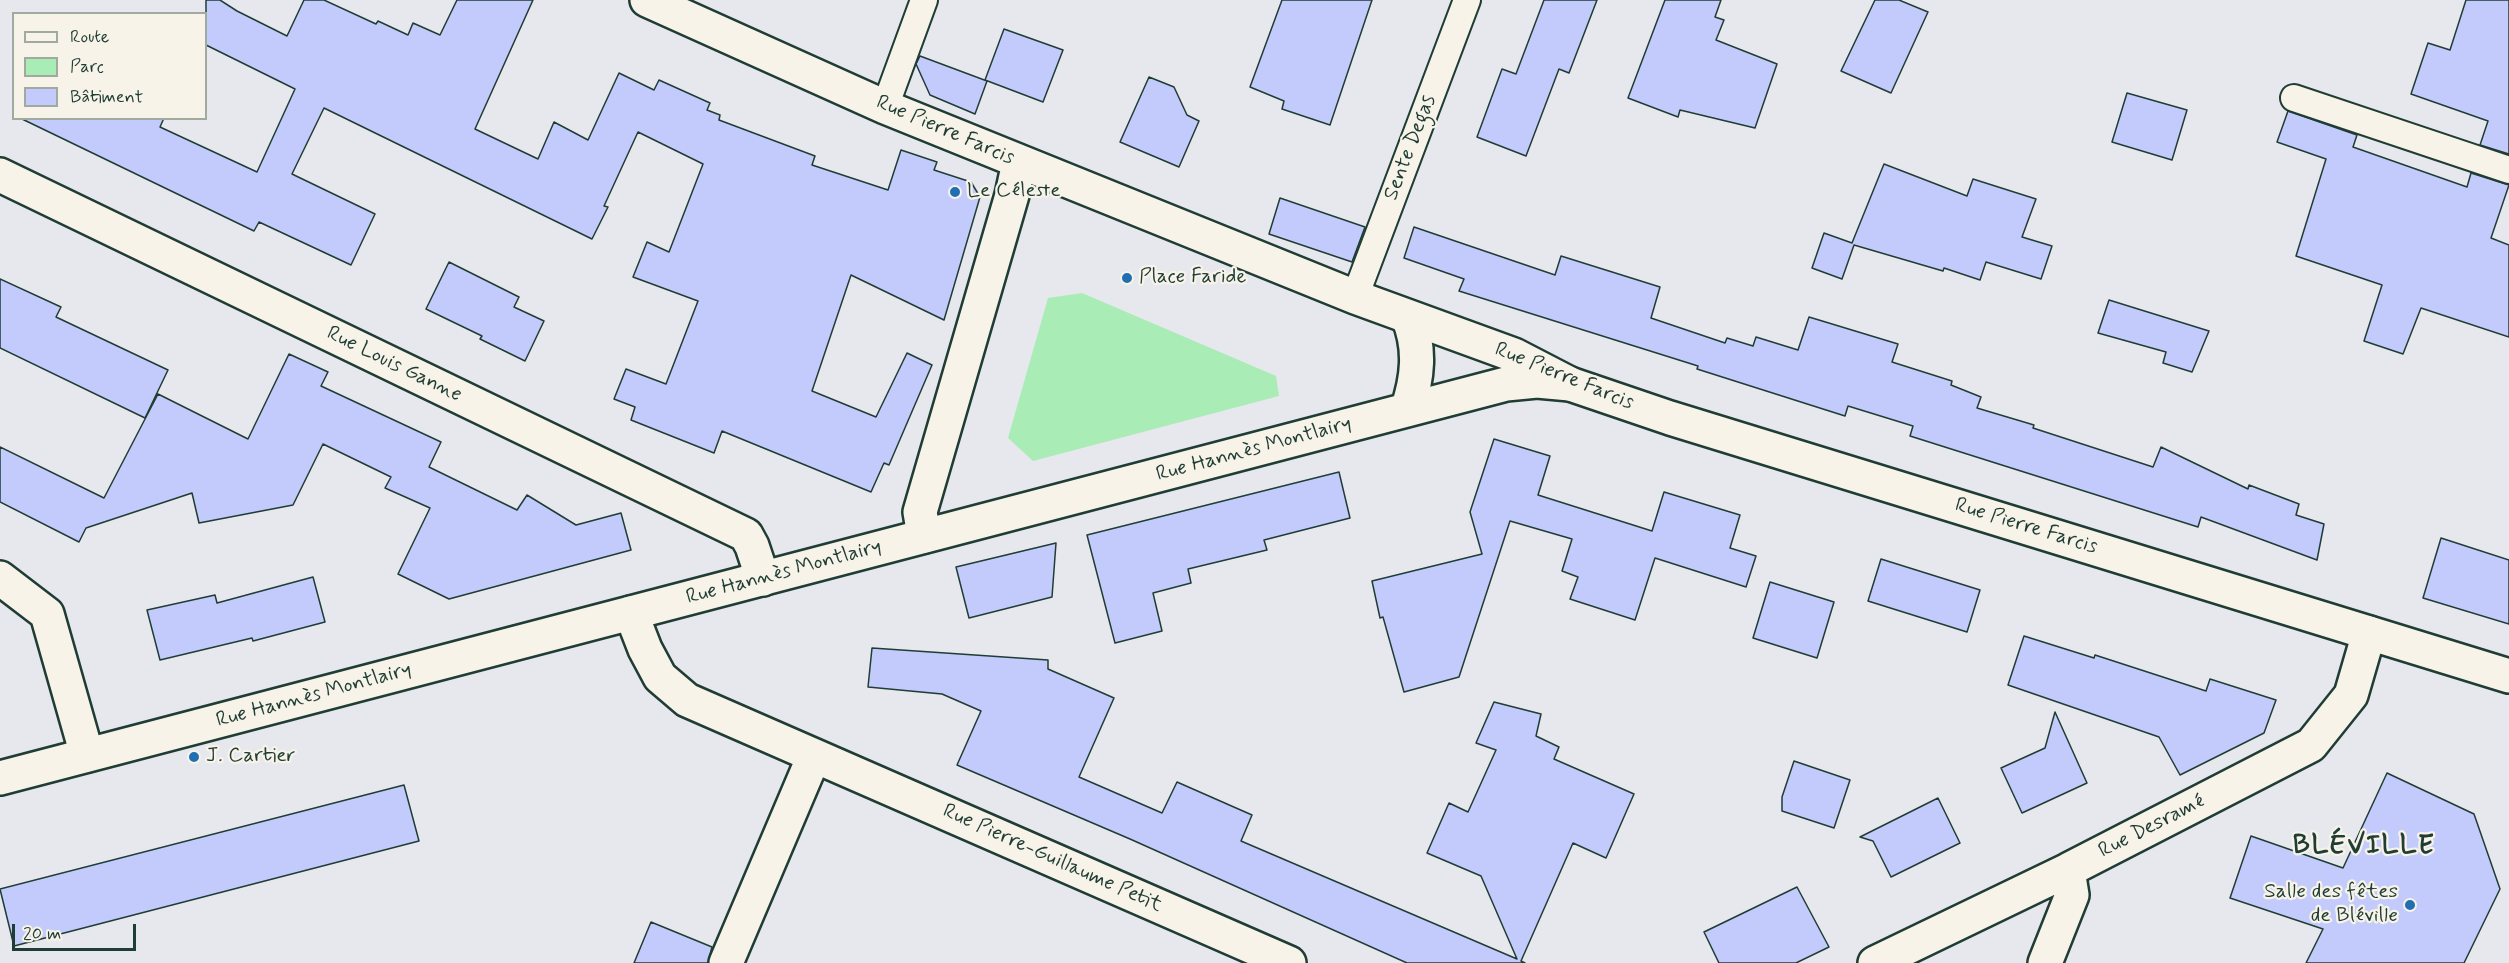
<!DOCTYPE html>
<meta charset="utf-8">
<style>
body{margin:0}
#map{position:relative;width:2509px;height:963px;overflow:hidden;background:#e7e7ee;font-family:Mynerve,sans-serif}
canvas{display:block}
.legend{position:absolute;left:12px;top:12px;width:195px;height:108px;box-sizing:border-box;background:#f7f3e8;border:2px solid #a1aaa0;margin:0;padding:8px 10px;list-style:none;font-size:18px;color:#1f3d34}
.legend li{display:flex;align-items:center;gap:12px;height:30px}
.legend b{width:30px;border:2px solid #a1aaa0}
.scale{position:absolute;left:12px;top:924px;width:124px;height:27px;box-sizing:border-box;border:3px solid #1f3d34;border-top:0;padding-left:8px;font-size:18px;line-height:21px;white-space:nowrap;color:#1f3d34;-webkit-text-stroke:4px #f7f3e8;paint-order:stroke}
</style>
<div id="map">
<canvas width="2509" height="963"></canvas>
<ul class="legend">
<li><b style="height:8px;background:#f7f3e8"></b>Route</li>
<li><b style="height:16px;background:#aaecb6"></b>Parc</li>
<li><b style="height:16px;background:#c3cafc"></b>Bâtiment</li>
</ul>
<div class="scale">20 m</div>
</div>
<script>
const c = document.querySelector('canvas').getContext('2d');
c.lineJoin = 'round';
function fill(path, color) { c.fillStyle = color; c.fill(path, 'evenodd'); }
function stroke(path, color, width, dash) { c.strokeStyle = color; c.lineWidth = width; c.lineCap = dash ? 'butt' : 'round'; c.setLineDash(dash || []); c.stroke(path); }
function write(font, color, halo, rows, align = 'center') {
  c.font = font + ' Mynerve,sans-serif'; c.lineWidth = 4.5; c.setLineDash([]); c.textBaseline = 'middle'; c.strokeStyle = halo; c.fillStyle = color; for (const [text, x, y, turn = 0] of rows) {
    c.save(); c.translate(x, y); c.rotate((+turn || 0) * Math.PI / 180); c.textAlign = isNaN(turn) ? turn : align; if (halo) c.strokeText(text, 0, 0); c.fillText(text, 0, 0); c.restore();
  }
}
const green = new Path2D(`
 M 1082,293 L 1276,376 L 1279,396 L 1033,461 L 1008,438 L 1048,298 Z`);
const building = new Path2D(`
 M 206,0 L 220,0 L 237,11 L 287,36 L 304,0 L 324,0 L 376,24 L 378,21 L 408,35 L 413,23 L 440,35 L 457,0 L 533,0 L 475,129 L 538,159 L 554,122 L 588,140 L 619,73 L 654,90 L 659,80 L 710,103 L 707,110 L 720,115 L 719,120 L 815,156 L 812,165 L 888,190 L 901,150 L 937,162 L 934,170 L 971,182 L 980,197 L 944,320 L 851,275 L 812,391 L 876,417 L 907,353 L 932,365 L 889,465 L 884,463 L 871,492 L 722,431 L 714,453 L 631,420 L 635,407 L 614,399 L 626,369 L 666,384 L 698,301 L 633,277 L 647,242 L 669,252 L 703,164 L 638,132 L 604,206 L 608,207 L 592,239 L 324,108 L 292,174 L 375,214 L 351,265 L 259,222 L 254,231 L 20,118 L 164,118 L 160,127 L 257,172 L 295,89 L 206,45 Z
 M 1282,0 L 1372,0 L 1330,125 L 1282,109 L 1284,101 L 1250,87 Z
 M 1544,0 L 1597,0 L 1569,73 L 1559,69 L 1526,156 L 1477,137 L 1502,69 L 1516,74 Z
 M 1665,0 L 1721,0 L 1715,17 L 1724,20 L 1716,40 L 1777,64 L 1755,128 L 1680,110 L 1678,117 L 1628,98 Z
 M 1875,0 L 1899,0 L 1928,12 L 1891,93 L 1841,71 Z
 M 2466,0 L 2509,0 L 2509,154 L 2480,145 L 2488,121 L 2411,94 L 2428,43 L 2450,50 Z
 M 1004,29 L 1063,50 L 1043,102 L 985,80 Z
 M 920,56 L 987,81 L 975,114 L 930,95 L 916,64 Z
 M 1149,77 L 1174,87 L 1187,115 L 1199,121 L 1179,167 L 1120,142 Z
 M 2127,93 L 2187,110 L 2172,160 L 2112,142 Z
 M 2288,111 L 2357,135 L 2353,147 L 2467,187 L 2471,173 L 2509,185 L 2491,238 L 2509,245 L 2509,337 L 2421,308 L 2403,354 L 2364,341 L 2382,285 L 2296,256 L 2326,159 L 2277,142 Z
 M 1884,164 L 1967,196 L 1973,179 L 2036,199 L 2022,237 L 2052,246 L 2041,279 L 1986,262 L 1980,280 L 1944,268 L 1943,271 L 1854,245 L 1842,279 L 1812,268 L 1824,233 L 1852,243 Z
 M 1280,198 L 1365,227 L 1352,262 L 1269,234 Z
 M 1414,227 L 1555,275 L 1561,256 L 1660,287 L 1651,318 L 1725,343 L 1727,338 L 1753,346 L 1756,337 L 1798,350 L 1809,317 L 1898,344 L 1892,362 L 1952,381 L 1951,385 L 1981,397 L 1977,408 L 2034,425 L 2033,428 L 2153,467 L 2161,447 L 2248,489 L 2249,485 L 2299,504 L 2296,515 L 2324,524 L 2317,560 L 2201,517 L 2198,527 L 1910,436 L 1913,426 L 1848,406 L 1845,416 L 1697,369 L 1698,366 L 1459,291 L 1464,279 L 1404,258 Z
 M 449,262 L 519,297 L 514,307 L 544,321 L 525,361 L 480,339 L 482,336 L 426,309 Z
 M 0,279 L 61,307 L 56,317 L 168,370 L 145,418 L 0,348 Z
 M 2109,300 L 2209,331 L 2192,372 L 2163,363 L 2166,352 L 2098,333 Z
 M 289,354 L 328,372 L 321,386 L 441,442 L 429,467 L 517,510 L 527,495 L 576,525 L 621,513 L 631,550 L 449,599 L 398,574 L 430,508 L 385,488 L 391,477 L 323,444 L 293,505 L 199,523 L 192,493 L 86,528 L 79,542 L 0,502 L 0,447 L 104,498 L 158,394 L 248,439 Z
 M 1494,439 L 1550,456 L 1538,495 L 1652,531 L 1664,492 L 1740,515 L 1730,548 L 1756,556 L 1746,587 L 1655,558 L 1635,620 L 1570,599 L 1578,577 L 1562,571 L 1572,539 L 1510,521 L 1459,677 L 1404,692 L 1383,617 L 1380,618 L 1372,581 L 1482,554 L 1470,512 Z
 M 1339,472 L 1350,518 L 1264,540 L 1267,550 L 1188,569 L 1191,583 L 1153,593 L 1162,631 L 1115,643 L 1087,535 Z
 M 2441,538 L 2509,560 L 2509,624 L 2423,598 Z
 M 1056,543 L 1052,597 L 969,618 L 956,567 Z
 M 1881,559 L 1980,590 L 1967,632 L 1868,601 Z
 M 313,577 L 325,622 L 253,641 L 252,638 L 160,660 L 147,610 L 215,595 L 217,603 Z
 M 1770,582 L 1834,602 L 1817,658 L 1753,638 Z
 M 2024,636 L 2094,658 L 2095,655 L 2206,691 L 2210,679 L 2276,700 L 2264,733 L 2180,775 L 2159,737 L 2008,685 Z
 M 872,648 L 1048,660 L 1048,669 L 1114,698 L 1079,777 L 1162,813 L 1177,782 L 1252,815 L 1241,841 L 1517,959 L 1481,876 L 1427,853 L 1449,803 L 1468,812 L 1496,750 L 1476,743 L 1494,702 L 1541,714 L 1536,736 L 1559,747 L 1554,759 L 1634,794 L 1606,858 L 1573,843 L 1521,961 L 1525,963 L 1407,963 L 1130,839 L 957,765 L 981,711 L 942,694 L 868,687 Z
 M 2055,712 L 2087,783 L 2022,813 L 2001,768 L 2045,748 Z
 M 1794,761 L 1850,780 L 1834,828 L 1782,811 L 1782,797 Z
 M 2387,773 L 2474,814 L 2500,889 L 2464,963 L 2306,963 L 2323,929 L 2230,898 L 2251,836 L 2343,868 Z
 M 404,785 L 419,841 L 14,946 L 0,889 Z
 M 1938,798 L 1960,843 L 1891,877 L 1873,841 L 1860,837 Z
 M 1797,887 L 1829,947 L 1796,963 L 1719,963 L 1704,932 Z
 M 651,922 L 712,947 L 708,963 L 634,963 Z`);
const lane = new Path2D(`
 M 2294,98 L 2509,170
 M 885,107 L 924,0
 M 1355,297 L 1467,0`);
const street = new Path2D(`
 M 647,0 L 885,107 L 1355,297 L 1514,355 L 1570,384
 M 0,175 L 746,535 L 752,546 L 763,579
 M 924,536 L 920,512 L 1012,195 L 1019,162
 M 0,578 L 47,614 L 87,755
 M 631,613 L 645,649 L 660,677 L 687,700 L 1289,963
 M 726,963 L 814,756
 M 1875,963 L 2068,870 L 2311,745 L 2351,695 L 2369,633
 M 2045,963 L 2072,895 L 2068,870`);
const secondary = new Path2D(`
 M 1407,410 C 1418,378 1421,348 1408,317
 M 0,778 L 1506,384 L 1537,381 L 1570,384 L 1670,418 L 2509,676`);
const markers = [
 [955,192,6,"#1f6fb2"],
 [1127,278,6,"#1f6fb2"],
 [194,757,6,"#1f6fb2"],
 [2410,905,6,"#1f6fb2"]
];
const streetNames = [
 ["Rue Pierre Farcis",945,131,23],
 ["Sente Degas",1411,148,-69],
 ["Rue Louis Ganne",394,365,26],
 ["Rue Pierre Farcis",1564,377,22],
 ["Rue Hannès Montlairy",1254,450,-15],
 ["Rue Pierre Farcis",2026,527,17],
 ["Rue Hannès Montlairy",784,573,-15],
 ["Rue Hannès Montlairy",314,696,-15],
 ["Rue Desramé",2152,827,-27],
 ["Rue Pierre-Guillaume Petit",1052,859,24]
];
const poiNames = [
 ["Le Céleste",967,192],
 ["Place Faride",1139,278],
 ["J. Cartier",206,757],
 ["Salle des fêtes",2398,893,"right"],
 ["de Bléville",2398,917,"right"]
];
const districtNames = [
 ["BLÉVILLE",2364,847]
];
fill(green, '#aaecb6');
fill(building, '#c3cafc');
stroke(building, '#1f3d34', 1.5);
stroke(lane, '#1f3d34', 30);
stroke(street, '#1f3d34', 38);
stroke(secondary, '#1f3d34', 38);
stroke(lane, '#f7f3e8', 26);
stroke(street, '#f7f3e8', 33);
stroke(secondary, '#f7f3e8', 33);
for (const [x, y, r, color] of markers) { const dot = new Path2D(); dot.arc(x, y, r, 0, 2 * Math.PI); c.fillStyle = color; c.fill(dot); stroke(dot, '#f7f3e8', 2); }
write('21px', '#1f3d34', '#f7f3e8', streetNames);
write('21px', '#1f3d34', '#f7f3e8', poiNames, 'left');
c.letterSpacing = '1.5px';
write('bold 27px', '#1f3d34', '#f7f3e8', districtNames);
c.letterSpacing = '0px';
</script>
